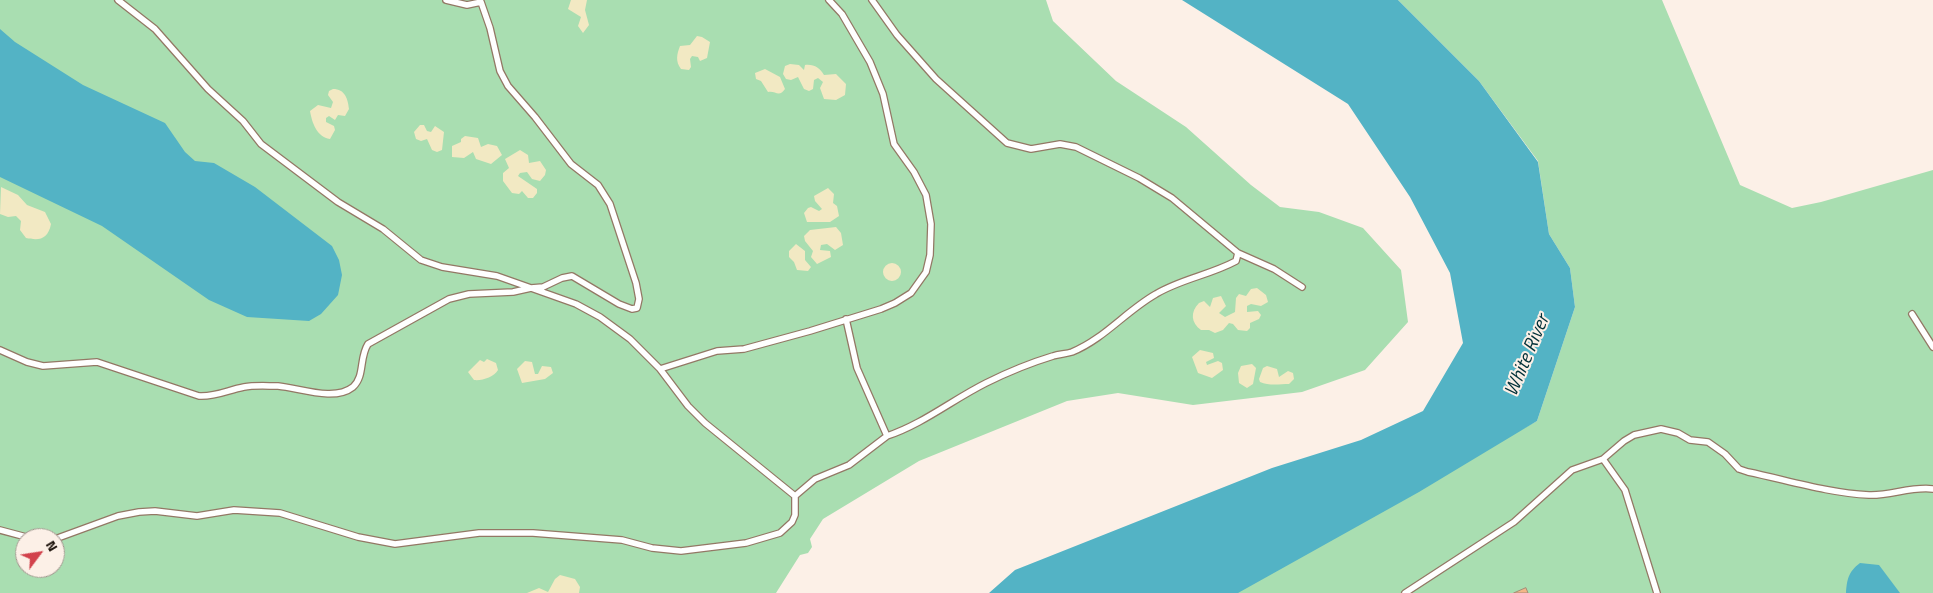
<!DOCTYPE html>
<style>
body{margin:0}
#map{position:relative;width:1933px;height:593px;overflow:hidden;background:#fcf0e7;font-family:"Titillium Web",sans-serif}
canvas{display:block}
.north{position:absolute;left:15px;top:528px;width:50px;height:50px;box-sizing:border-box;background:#fcf0e7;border:1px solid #a2978f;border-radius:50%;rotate:59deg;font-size:14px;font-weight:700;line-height:20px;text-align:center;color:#1b110a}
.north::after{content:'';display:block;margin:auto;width:18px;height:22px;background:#d2424c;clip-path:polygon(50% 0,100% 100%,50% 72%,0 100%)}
</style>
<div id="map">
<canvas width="1933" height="593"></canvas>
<div class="north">N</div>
</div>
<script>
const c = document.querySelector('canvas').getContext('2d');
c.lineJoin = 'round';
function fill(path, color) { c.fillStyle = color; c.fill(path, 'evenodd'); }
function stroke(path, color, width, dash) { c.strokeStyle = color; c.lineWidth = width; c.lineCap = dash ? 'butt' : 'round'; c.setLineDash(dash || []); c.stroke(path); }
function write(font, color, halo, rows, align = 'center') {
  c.font = font + ' "Titillium Web",sans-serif'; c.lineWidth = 4; c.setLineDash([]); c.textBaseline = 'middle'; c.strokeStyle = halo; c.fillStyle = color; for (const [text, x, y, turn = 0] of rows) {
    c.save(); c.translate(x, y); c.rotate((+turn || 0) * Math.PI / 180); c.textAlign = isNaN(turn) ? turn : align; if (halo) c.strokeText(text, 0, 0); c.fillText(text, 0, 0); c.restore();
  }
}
const green = new Path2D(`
 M 0,0 L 1046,0 L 1053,21 L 1116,81 L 1186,127 L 1251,185 L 1280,207 L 1319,212 L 1363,228 L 1401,270 L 1408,322 L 1365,370 L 1302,392 L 1193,405 L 1118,393 L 1067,401 L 919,461 L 823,519 L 810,539 L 812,547 L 808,553 L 800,555 L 776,593 L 0,593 ZM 25,538 L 55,538 L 55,568 L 25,568 Z
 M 1398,0 L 1662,0 L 1740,185 L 1792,208 L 1821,202 L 1933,170 L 1933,593 L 1226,593 L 1537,421 L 1575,307 L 1570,268 L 1549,234 L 1538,161 L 1479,81 Z`);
const sand = new Path2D(`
 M 571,0 L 587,0 L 585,10 L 589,25 L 583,33 L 578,26 L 581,17 L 568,9 Z
 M 697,36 L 702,37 L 710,42 L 707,58 L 700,61 L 698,57 L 692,56 L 690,59 L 691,67 L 689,70 L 681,69 C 675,61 677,54 680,46 L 690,45 Z
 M 790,64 L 799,65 L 804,70 L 805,65 C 814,64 820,68 824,75 L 836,74 L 846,84 L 845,95 L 836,100 L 824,99 L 820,88 L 823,82 L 818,78 L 814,80 L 813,89 L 809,91 L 804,89 L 798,77 L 791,80 L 786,79 L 783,74 L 785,66 Z
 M 765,69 L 780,77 L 785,89 C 779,98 775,90 768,92 L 761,81 L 756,79 L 755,73 Z
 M 333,89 C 345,89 348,99 349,109 L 345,116 L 338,115 L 335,120 L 329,116 L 326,118 L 326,122 L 334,126 L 335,130 L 330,139 C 317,137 312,123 310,111 L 318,105 L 331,108 L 333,102 L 328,95 L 329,91 Z
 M 420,125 L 424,125 L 427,131 L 431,132 L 435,126 L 444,132 L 442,150 L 437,152 L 432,150 L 427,139 L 421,141 L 416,139 L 414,132 Z
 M 465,136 L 478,138 L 481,147 L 488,144 L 497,146 L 502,155 L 491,164 L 476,159 L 473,152 L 464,158 L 452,157 L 452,146 L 461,142 L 461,139 Z
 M 520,150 L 528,155 L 529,163 L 540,161 L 546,170 L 545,175 L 540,181 L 532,179 L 527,172 L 520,173 L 518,176 L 537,189 L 537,193 L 533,198 L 528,198 L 522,191 L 519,194 L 512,193 L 503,181 L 503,173 L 509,168 L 505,159 Z
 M 1,187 L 18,195 L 27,205 L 45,212 L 51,224 C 48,239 40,241 26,238 L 20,230 L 21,221 L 16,216 L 8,217 L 0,214 Z
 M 828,188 L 834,194 L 833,203 L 837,206 L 839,216 L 830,222 L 807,222 L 804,213 L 808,208 L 811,207 L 819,211 L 822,209 L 815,201 L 814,196 Z
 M 836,227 L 841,233 L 843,245 L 835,250 L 827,244 L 821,245 L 820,250 L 830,251 L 831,257 L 817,264 L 811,257 L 813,251 L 805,241 L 804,236 L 810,230 Z
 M 796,244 L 805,251 L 805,260 L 811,267 L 808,271 L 797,270 L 794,262 L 789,257 L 789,251 Z
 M883 272a9 9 0 1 1 18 0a9 9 0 1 1-18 0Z
 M 1257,288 L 1266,295 L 1268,302 L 1261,306 L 1251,304 L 1247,306 L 1247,312 L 1258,311 L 1261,315 L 1259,319 L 1250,323 L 1250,328 L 1247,331 L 1238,330 L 1233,324 L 1229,323 L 1223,330 L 1215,333 L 1209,330 L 1201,330 C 1191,323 1190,312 1199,303 L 1204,301 L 1210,307 L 1213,298 L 1221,296 L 1226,306 L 1219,313 L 1225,317 L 1235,312 L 1236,298 L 1239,294 L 1246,296 L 1251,289 Z
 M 1200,350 L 1213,353 L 1214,358 L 1206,362 L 1207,365 L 1218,361 L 1222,363 L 1223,370 L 1212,378 L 1198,373 L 1192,357 Z
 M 487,359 L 496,363 L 498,370 C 494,377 482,381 474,380 L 468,372 L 480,360 L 484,362 Z
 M 525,361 L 532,362 L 535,374 L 538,374 L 542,366 L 551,367 L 553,373 L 545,379 L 522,383 L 517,369 Z
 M 1252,364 L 1256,368 L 1253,384 L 1247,388 L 1239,383 L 1238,373 L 1241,366 Z
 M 1267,366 L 1277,369 L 1279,377 L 1288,371 L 1293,373 L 1294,379 L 1289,384 C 1280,384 1269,386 1260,382 L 1259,379 L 1263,368 Z
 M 560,575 L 575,579 L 580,587 L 579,593 L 527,593 L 539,588 L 548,592 L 555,579 Z`);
const water = new Path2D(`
 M 1182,0 L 1398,0 L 1479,81 L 1538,162 L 1549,234 L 1570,268 L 1575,307 L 1537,421 L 1419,492 L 1238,593 L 989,593 L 1015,570 L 1272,468 L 1361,440 L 1423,411 L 1463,343 L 1450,273 L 1410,197 L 1348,104 Z
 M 0,29 L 15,42 L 83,85 L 165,123 L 185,152 L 195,161 L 214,163 L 255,187 L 332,246 L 339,260 L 342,275 L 338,295 L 321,314 L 309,321 L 247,317 L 209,300 L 102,226 L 0,177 Z
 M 1860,563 L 1879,565 L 1900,593 L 1846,593 C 1847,580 1848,572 1860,563 Z`);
const building = new Path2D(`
 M 1526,588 L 1528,593 L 1514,593 Z`);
const service = new Path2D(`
 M 118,0 L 155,29 L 208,89 L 243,121 L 261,144 L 338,202 L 383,229 L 421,260 L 442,267 L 497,276 L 531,288 L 543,287 L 562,278 L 572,276 L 619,304 L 632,309 L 637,308 L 639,299 L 636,283 L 610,204 L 598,185 L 571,164 L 535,117 L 508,86 L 500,71 L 490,28 L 481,2 L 467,5 L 446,0
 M 872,0 L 897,35 L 936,79 L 1007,143 L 1031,149 L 1060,144 L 1076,147 L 1139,178 L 1172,198 L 1238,253 L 1274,269 L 1302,287
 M 1912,314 L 1933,347
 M 846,319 L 857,368 L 887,436 C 923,424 952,400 986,383 C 1008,372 1030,363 1053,356 C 1059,354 1066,354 1072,352 C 1104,339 1126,311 1156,294 C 1181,279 1210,275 1236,261 L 1238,253
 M 0,350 L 27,362 L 43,366 L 97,362 L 199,396 C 216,397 228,390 244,387 C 254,385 267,386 278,386 C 300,388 334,402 353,387 C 365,376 359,358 368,344 L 449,299 L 469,294 L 513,292 L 531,288 L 576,304 L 600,317 L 630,339 L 660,369 L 717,351 L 744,349 L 810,331 L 881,309 L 895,303 L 911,293 L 926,272 L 930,255 L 931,224 L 926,195 L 914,172 L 894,144 L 883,94 L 870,62 L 842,14 L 829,0
 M 660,369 L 688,406 L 705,423 L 795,496
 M 1603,459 L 1625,490 L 1657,593
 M 0,530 L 30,538
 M 55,539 L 118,516 L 139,512 L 155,511 L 197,516 L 234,510 L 280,513 L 358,537 L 395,544 L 479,533 L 533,533 L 622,540 L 652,548 L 681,551 L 746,543 L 780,533 L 792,522 L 795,515 L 795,496 L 815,479 L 849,465 L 887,436
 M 1405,593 L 1514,522 L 1572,470 L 1603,459 L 1624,441 L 1634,435 L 1661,429 L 1678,433 L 1690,440 L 1708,442 L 1725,454 L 1739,469 L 1748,472 C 1787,480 1828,493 1869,495 C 1890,496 1912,486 1933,489`);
const waterNames = [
 ["White River",1528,356,-67]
];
fill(green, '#a9deb1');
fill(sand, '#f2e9c3');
fill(water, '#53b3c5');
fill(building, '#f3b687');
stroke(building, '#a68b77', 1);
stroke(service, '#937865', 8);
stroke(service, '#fff', 5.5);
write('italic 19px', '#003038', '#fcf0e7', waterNames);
</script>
